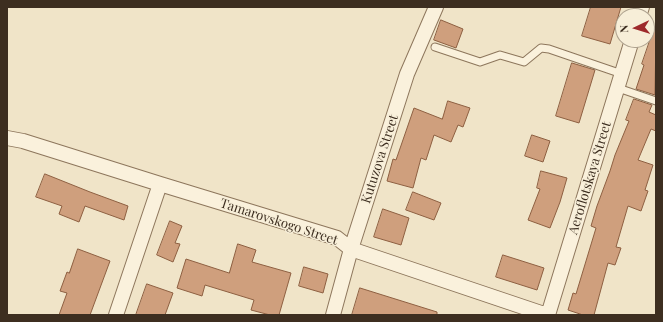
<!DOCTYPE html>
<style>
body{margin:0}
#map{position:relative;width:663px;height:322px;overflow:hidden;background:#f0e4c8;font-family:"Playfair Display",serif}
canvas{display:block}
.frame{position:absolute;inset:0;border:8px solid #3d2e20;pointer-events:none}
.north{position:absolute;left:615px;top:8px;width:40px;height:40px;box-sizing:border-box;background:#f7eed8;border:1px solid #ada18e;border-radius:50%;rotate:266deg;font-size:11px;font-weight:700;line-height:16px;text-align:center;color:#3d2e20}
.north::after{content:'';display:block;margin:auto;width:14px;height:18px;background:#9e2a2b;clip-path:polygon(50% 0,100% 100%,50% 72%,0 100%)}
</style>
<div id="map">
<canvas width="663" height="322"></canvas>
<div class="frame"></div>
<div class="north">N</div>
</div>
<script>
const c = document.querySelector('canvas').getContext('2d');
c.lineJoin = 'round';
function fill(path, color) { c.fillStyle = color; c.fill(path, 'evenodd'); }
function stroke(path, color, width, dash) { c.strokeStyle = color; c.lineWidth = width; c.lineCap = dash ? 'butt' : 'round'; c.setLineDash(dash || []); c.stroke(path); }
function write(font, color, halo, rows, align = 'center') {
  c.font = font + ' "Playfair Display",serif'; c.lineWidth = 3; c.setLineDash([]); c.textBaseline = 'middle'; c.strokeStyle = halo; c.fillStyle = color; for (const [text, x, y, turn = 0] of rows) {
    c.save(); c.translate(x, y); c.rotate((+turn || 0) * Math.PI / 180); c.textAlign = isNaN(turn) ? turn : align; if (halo) c.strokeText(text, 0, 0); c.fillText(text, 0, 0); c.restore();
  }
}
const building = new Path2D(`
 M 591,7 L 621,7 L 610,44 L 582,36 Z
 M 441,20 L 463,29 L 456,48 L 434,40 Z
 M 654,29 L 656,30 L 655,95 L 636,89 L 644,65 L 642,64 Z
 M 572,63 L 595,70 L 579,123 L 556,116 Z
 M 634,99 L 652,105 L 649,112 L 656,115 L 656,131 L 651,129 L 638,160 L 653,165 L 645,190 L 648,191 L 641,211 L 628,206 L 616,247 L 621,248 L 615,265 L 608,263 L 594,315 L 583,315 L 568,310 L 573,293 L 576,294 L 596,228 L 591,226 L 597,206 L 610,171 L 615,155 L 629,121 L 626,120 Z
 M 448,101 L 470,108 L 463,127 L 458,125 L 451,142 L 434,135 L 426,160 L 421,158 L 413,188 L 387,181 L 393,159 L 396,160 L 414,108 L 442,119 Z
 M 532,135 L 550,141 L 543,162 L 525,156 Z
 M 541,171 L 567,178 L 560,202 L 550,228 L 528,220 L 540,189 L 537,188 Z
 M 45,174 L 90,192 L 128,206 L 124,220 L 85,206 L 79,222 L 59,214 L 62,206 L 36,197 Z
 M 413,192 L 441,203 L 434,220 L 406,210 Z
 M 383,209 L 409,218 L 401,245 L 374,237 Z
 M 170,221 L 182,226 L 175,243 L 180,244 L 173,262 L 157,255 Z
 M 238,244 L 256,250 L 252,262 L 291,273 L 279,315 L 270,315 L 251,310 L 254,300 L 205,285 L 202,296 L 177,288 L 186,259 L 229,273 Z
 M 78,249 L 110,261 L 90,315 L 59,315 L 67,293 L 60,291 L 67,272 L 69,273 Z
 M 503,255 L 544,268 L 537,290 L 496,277 Z
 M 304,267 L 328,274 L 323,293 L 299,286 Z
 M 147,284 L 173,293 L 165,315 L 136,315 Z
 M 360,288 L 437,312 L 437,315 L 352,315 Z`);
const service = new Path2D(`
 M 435,47 L 480,62 L 500,55 L 524,62 L 541,48 L 549,49 L 622,74
 M 618,88 L 656,101`);
const minor = new Path2D(`
 M 639,16 L 642,7
 M 7,138 L 23,141 L 160,184 L 337,238 L 351,249 L 547,315
 M 116,315 L 160,184
 M 333,315 L 351,249 L 407,74 L 436,7
 M 548,315 L 632,40`);
const streetNames = [
 ["Kutuzova Street",380,159,-72],
 ["Aeroflotskaya Street",590,178,-73],
 ["Tamarovskogo Street",279,222,18]
];
fill(building, '#cf9f7d');
stroke(building, '#8d5f41', 1);
stroke(service, '#8d765c', 9);
stroke(minor, '#8d765c', 16);
stroke(service, '#faf1dc', 7);
stroke(minor, '#faf1dc', 14);
write('13px', '#3d2e20', '#f7eed8', streetNames);
</script>
